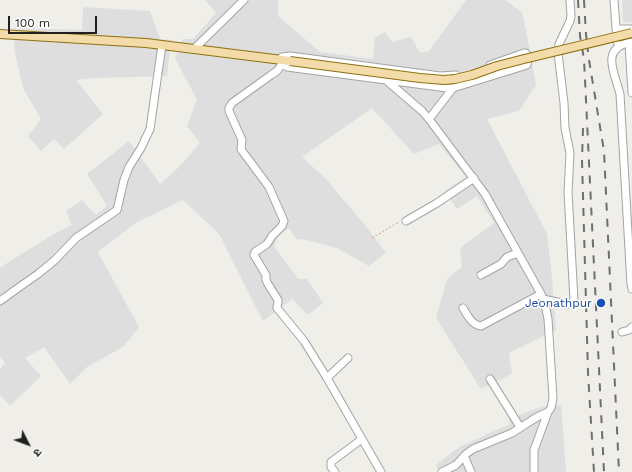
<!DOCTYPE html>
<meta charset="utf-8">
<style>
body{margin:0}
#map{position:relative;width:632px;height:472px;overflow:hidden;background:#f0eee8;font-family:"Work Sans","Noto Sans Devanagari",sans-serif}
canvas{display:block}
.north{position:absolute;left:8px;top:424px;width:40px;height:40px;-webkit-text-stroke:3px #fff;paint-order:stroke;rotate:132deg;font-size:11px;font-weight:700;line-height:16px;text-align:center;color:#202020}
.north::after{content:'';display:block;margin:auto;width:14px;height:18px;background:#202020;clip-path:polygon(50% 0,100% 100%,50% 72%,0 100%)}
.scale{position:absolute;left:8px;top:16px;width:89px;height:18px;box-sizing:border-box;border:2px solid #202020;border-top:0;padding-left:5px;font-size:12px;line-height:14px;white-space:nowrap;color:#202020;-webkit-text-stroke:3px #fff;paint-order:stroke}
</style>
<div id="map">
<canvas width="632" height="472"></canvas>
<div class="north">उ</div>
<div class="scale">100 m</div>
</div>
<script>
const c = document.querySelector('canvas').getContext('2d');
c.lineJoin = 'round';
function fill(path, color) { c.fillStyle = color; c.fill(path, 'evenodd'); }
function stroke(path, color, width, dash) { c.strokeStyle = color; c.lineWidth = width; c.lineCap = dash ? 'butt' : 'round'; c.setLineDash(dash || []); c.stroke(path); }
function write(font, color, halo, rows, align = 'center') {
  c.font = font + ' "Work Sans",sans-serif'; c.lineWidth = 3; c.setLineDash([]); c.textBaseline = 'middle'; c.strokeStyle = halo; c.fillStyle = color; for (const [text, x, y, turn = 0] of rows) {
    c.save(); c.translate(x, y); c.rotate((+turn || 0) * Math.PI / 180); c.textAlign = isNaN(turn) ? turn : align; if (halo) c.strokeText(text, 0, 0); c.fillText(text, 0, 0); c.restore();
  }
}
const residential = new Path2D(`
 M 205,0 L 278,0 L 278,16 L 320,52 L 373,59 L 375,38 L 385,32 L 392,42 L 411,37 L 420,53 L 429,51 L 466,0 L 505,0 L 522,12 L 526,30 L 536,85 L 519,111 L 487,119 L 547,234 L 552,279 L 556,330 L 509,353 L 512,374 L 481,389 L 436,318 L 447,279 L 462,267 L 460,248 L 494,223 L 477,196 L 457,209 L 445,191 L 466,177 L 439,144 L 414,154 L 372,108 L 302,157 L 325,178 L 365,225 L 386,253 L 369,266 L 337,248 L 306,240 L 296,239 L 289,228 L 278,237 L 274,246 L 298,279 L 307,279 L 323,303 L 308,315 L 292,299 L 263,321 L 219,234 L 183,200 L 137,222 L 98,252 L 139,327 L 123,347 L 87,367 L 70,384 L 44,347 L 25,358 L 41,376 L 10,406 L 0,395 L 0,369 L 5,363 L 0,356 L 0,268 L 4,265 L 54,234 L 72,225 L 66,211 L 82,200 L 96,215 L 107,206 L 87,174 L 129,141 L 160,184 L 178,168 L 200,143 L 187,126 L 197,100 L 175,58 L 183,39 L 193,39 L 216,13 Z
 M 622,0 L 632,0 L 632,22 L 623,22 Z
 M 83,7 L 150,11 L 160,39 L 171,40 L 167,76 L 95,78 L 76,80 L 103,114 L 64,149 L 54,139 L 41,151 L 28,136 L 41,119 L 23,88 L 16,58 L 12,28 L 82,30 Z
 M 561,405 L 566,472 L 439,472 L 436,465 L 459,447 L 510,424 L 508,419 L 541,407 Z`);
const path = new Path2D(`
 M 372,238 L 399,222`);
const minor = new Path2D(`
 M 614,0 L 617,42
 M 616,29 L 632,29
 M 632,42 C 599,48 615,73 620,94 L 631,284 L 632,289
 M 629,43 L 632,93
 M 194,49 L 244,0
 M 282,64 L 277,71 L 271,75 L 232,103 L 229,108 L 229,111 L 242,140 L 241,149 L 243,152 L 269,187 L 284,221 L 282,226 L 272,236 L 267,244 L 255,252 L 254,255 L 266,275 L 266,280 L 268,284 L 278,300 L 278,302 L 277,307 L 277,308 L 304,341 L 327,378 L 381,472
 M 386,80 L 447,88 L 453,88 L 524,66 L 527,65 C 528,61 528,56 526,53 L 524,53 L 490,65
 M 429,119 L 453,88
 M 406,221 L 437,203 L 474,178
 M 481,275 L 501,264 L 507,257 L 518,253
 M 543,299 L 567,304 L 573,303 L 574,300 L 568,192 L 570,153 L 565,128 L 564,103 L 558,53 L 559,44 L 570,21 L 571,16 L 570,0
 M 0,301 L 18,288 L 38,274 L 55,260 L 76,238 L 117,210 L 124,180 L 129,167 L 141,148 L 150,129 L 162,45
 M 463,308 C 467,315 472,325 481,326 L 541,294
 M 622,332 L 629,330 L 632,327
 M 327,378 L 348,358
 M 490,379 L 520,427
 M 464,456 L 471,472
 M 335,472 L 331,467 L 331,462 L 362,439
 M 442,472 L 456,465 L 466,454 L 473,449 L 512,433 L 537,417 L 548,412 L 551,408 L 553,398 L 548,319 L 545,304 L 541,294 L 485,194 L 429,119 L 422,111 L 386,80 L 287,67 L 282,64 L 280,59 L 282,57 L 290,56 L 440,76 L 456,75
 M 534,472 L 534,450 L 548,412`);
const major = new Path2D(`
 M 0,34 L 146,43 L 290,61`);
const rail = new Path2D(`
 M 578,0 L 580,36 L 584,59 L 604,472
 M 584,0 L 586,34 L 588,52
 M 589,60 L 604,151 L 619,472
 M 583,128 L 582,160 L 588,373 L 594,472`);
const majorBridge = new Path2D(`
 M 290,61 L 420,78 L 444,80 L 455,79 L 472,75 L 497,66 L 524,59 L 632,33`);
const markers = [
 [601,303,5,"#1a4fb4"]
];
const transitNames = [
 ["Jeonathpur",592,303]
];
fill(residential, '#dedede');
stroke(minor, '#a4a4a4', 9);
stroke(major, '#8e700f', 10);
stroke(path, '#ed937c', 1, [2, 2]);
stroke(minor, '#fff', 7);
stroke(major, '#f3dbaa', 8);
stroke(rail, '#6e6e6e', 2, [8, 8]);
stroke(majorBridge, '#8e700f', 10, []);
stroke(majorBridge, '#f3dbaa', 8);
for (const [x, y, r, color] of markers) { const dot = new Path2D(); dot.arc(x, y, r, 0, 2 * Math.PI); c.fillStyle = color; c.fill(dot); stroke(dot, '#fff', 1.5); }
write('12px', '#164399', '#fff', transitNames, 'right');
</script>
